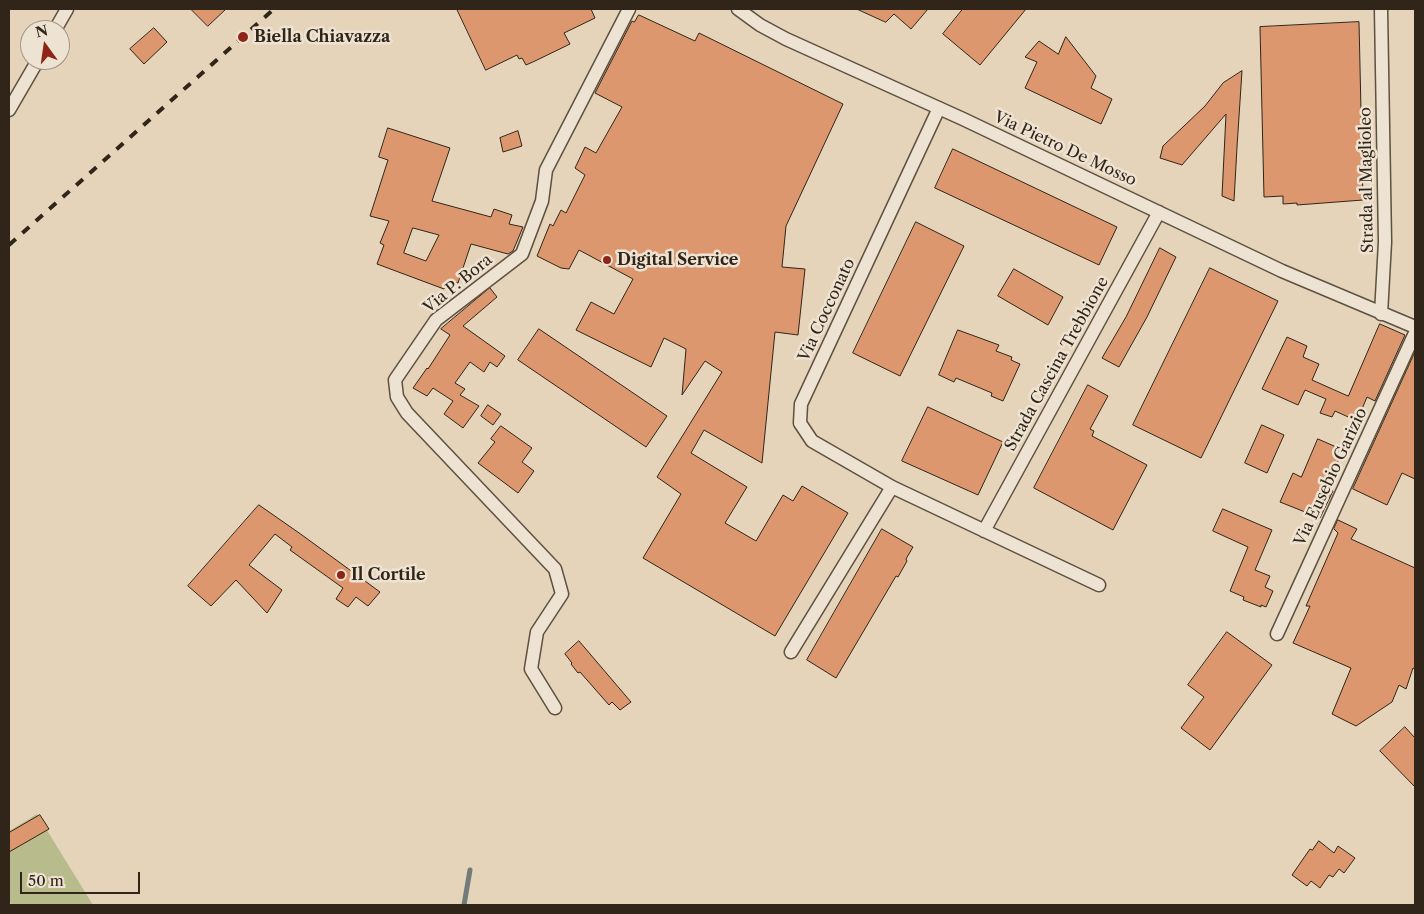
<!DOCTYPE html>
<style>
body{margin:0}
#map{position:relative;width:1424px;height:914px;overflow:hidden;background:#e5d4ba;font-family:"Libre Caslon Text",serif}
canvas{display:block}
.frame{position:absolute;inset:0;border:10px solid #302518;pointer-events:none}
.north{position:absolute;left:20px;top:20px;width:50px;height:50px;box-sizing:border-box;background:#eee3d2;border:1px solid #a29788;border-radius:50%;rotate:346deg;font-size:14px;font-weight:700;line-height:20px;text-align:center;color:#302518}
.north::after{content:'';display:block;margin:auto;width:18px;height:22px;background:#8f2418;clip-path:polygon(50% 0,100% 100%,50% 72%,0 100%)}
.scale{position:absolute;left:20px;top:872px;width:120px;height:22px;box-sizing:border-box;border:2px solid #302518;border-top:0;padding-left:6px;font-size:15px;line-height:18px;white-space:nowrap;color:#302518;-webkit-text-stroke:4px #eee3d2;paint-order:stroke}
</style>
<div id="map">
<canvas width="1424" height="914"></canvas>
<div class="frame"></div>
<div class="north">N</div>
<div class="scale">50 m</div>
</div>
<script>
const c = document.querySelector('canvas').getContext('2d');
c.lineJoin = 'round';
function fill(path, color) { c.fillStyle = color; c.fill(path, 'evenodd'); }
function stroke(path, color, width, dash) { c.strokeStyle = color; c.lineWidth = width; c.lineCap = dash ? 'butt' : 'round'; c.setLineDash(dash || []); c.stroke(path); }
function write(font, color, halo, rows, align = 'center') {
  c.font = font + ' "Libre Caslon Text",serif'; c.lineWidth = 5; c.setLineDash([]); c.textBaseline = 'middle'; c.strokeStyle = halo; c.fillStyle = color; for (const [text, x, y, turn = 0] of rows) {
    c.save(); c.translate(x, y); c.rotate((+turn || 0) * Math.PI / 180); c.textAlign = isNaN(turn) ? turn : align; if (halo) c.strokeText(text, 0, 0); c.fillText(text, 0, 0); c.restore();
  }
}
const green = new Path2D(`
 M 37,814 L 93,905 L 12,905 L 9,901 L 9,831 Z`);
const stream = new Path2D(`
 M 464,905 L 470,870`);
const building = new Path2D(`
 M 191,9 L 226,9 L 208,26 Z
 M 457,9 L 591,9 L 595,18 L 564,33 L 570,44 L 535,61 L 526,65 L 522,58 L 519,59 L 517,55 L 486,70 Z
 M 857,9 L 928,9 L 911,29 L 894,14 L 886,22 Z
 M 963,9 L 1026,9 L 980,65 L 943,34 Z
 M 639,15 L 695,41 L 699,33 L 843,104 L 786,226 L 782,267 L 805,269 L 798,335 L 775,332 L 762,463 L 704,430 L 691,453 L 747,487 L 725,523 L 756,541 L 783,495 L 793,501 L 802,486 L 848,513 L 775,636 L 643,558 L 681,494 L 657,477 L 722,372 L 705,361 L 682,395 L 686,349 L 664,338 L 651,367 L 576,330 L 591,302 L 614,314 L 633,279 L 579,250 L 569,269 L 561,268 L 537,256 L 550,224 L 553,226 L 561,210 L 566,213 L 585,175 L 575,168 L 585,147 L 596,153 L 622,107 L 595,93 L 632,21 L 634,22 Z
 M 1359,22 L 1363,200 L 1297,205 L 1297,203 L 1283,204 L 1283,196 L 1264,197 L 1260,27 Z
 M 154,28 L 167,42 L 144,64 L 130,49 Z
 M 1066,37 L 1096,76 L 1091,88 L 1112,99 L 1101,124 L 1025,88 L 1037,62 L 1025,57 L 1039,41 L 1058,54 Z
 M 1242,71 L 1237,147 L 1234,201 L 1222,196 L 1226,114 L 1182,165 L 1160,158 L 1163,146 L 1205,106 L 1223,83 Z
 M 388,128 L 450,148 L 432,201 L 491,217 L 494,209 L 512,215 L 509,224 L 523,227 L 513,251 L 508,254 L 471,244 L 458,283 L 448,280 L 444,289 L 377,264 L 384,245 L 380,243 L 389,221 L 370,216 L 388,160 L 379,157 ZM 413,228 L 439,235 L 426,261 L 404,253 Z
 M 518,131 L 522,146 L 503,152 L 500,138 Z
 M 953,149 L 1117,227 L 1099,265 L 935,188 Z
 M 916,222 L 964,246 L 900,376 L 853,353 Z
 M 1160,248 L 1176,257 L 1147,317 L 1119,367 L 1102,358 L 1126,317 Z
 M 1210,268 L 1278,301 L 1201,458 L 1133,425 Z
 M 1014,269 L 1063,297 L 1048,325 L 998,296 Z
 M 490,288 L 497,297 L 463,326 L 505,356 L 497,367 L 490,362 L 484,372 L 470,362 L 455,383 L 465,389 L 460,395 L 479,406 L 463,428 L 444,414 L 453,401 L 433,388 L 427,396 L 413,388 L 427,368 L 428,369 L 450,335 L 441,329 Z
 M 1380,324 L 1405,335 L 1375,401 L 1367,397 L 1357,421 L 1335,411 L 1332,417 L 1320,413 L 1326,399 L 1305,390 L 1298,405 L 1262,389 L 1287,337 L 1307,346 L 1303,357 L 1319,364 L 1312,380 L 1348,396 Z
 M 539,329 L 667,416 L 646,447 L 518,360 Z
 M 958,330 L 999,345 L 996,351 L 1012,357 L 1011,360 L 1020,364 L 1003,401 L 991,396 L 992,393 L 956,378 L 954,382 L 939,375 Z
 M 1415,352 L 1415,479 L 1402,473 L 1387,505 L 1353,489 Z
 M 1088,385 L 1108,396 L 1090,429 L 1094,431 L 1092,436 L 1147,465 L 1113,530 L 1034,488 Z
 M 488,405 L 501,414 L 493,425 L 481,416 Z
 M 928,407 L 1003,442 L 978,495 L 902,461 Z
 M 1262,425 L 1284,435 L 1267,473 L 1245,463 Z
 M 501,426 L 532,448 L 522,462 L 534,471 L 518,493 L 478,463 L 495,442 L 491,439 Z
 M 1318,439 L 1343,450 L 1326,487 L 1333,491 L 1320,518 L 1280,502 L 1293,473 L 1301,477 Z
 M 259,505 L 302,535 L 380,592 L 368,606 L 356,597 L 348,607 L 336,599 L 343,588 L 290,550 L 292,547 L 275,534 L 249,565 L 282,590 L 267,613 L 236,580 L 211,606 L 188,586 Z
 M 1223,509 L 1272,530 L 1255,570 L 1270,576 L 1265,587 L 1273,591 L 1266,607 L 1261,605 L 1261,607 L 1243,600 L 1244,597 L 1230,591 L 1248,547 L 1213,531 Z
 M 1338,520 L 1357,529 L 1351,539 L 1415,568 L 1415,669 L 1413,668 L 1406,689 L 1399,685 L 1392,702 L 1356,726 L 1332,714 L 1351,668 L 1293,643 L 1310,606 L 1306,606 L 1338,533 L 1334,529 Z
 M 882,529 L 913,547 L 906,559 L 907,561 L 898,577 L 896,576 L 836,678 L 807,660 Z
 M 1227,632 L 1272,665 L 1210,750 L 1181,728 L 1204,697 L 1188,685 Z
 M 579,641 L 631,702 L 620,710 L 612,702 L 609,705 L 580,672 L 578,673 L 571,664 L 572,663 L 565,654 Z
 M 1405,727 L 1415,738 L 1415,787 L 1380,751 Z
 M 40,815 L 49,829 L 9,852 L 9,833 Z
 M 1319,841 L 1334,853 L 1338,846 L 1355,858 L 1344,873 L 1339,869 L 1333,877 L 1329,875 L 1320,888 L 1311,881 L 1307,886 L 1292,875 L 1310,849 L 1312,850 Z`);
const street = new Path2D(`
 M 738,9 L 760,25 L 786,39 L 963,119 L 1282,271 L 1415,327
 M 1381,9 L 1385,242 L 1381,314
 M 55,30 L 67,9
 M 939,108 L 801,404 L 800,423 L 812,441 L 892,487 L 1099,585
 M 9,110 L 38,60
 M 984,531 L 1159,212
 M 1277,634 L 1415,333
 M 791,652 L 892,487
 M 555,708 L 531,669 L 537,632 L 562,594 L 555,569 L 407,413 L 397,397 L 395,380 L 436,320 L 522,254 L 542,201 L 546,170 L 629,9`);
const rail = new Path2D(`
 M 9,245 L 274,9`);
const markers = [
 [243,37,6,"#8f2418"],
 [607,260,5,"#8f2418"],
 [341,575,5,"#8f2418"]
];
const poiNames = [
 ["Biella Chiavazza",254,37],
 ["Digital Service",617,260],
 ["Il Cortile",351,575]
];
const streetNames = [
 ["Via Pietro De Mosso",1065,149,25],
 ["Strada al Maglioleo",1367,180,-91],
 ["Via P. Bora",458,284,-39],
 ["Via Cocconato",827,310,-65],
 ["Strada Cascina Trebbione",1057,364,-61],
 ["Via Eusebio Garizio",1331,477,-65]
];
fill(green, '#b8bc8d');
stroke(stream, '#707b7a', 5);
fill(building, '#dc976e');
stroke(building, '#302518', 1);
stroke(street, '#5d5140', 15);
stroke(street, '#eee3d2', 12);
stroke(rail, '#302518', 4, [9, 9]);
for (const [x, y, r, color] of markers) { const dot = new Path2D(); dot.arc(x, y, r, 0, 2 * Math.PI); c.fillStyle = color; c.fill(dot); stroke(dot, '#eee3d2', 2); }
write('bold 16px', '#302518', '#eee3d2', poiNames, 'left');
write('16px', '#302518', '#eee3d2', streetNames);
</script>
